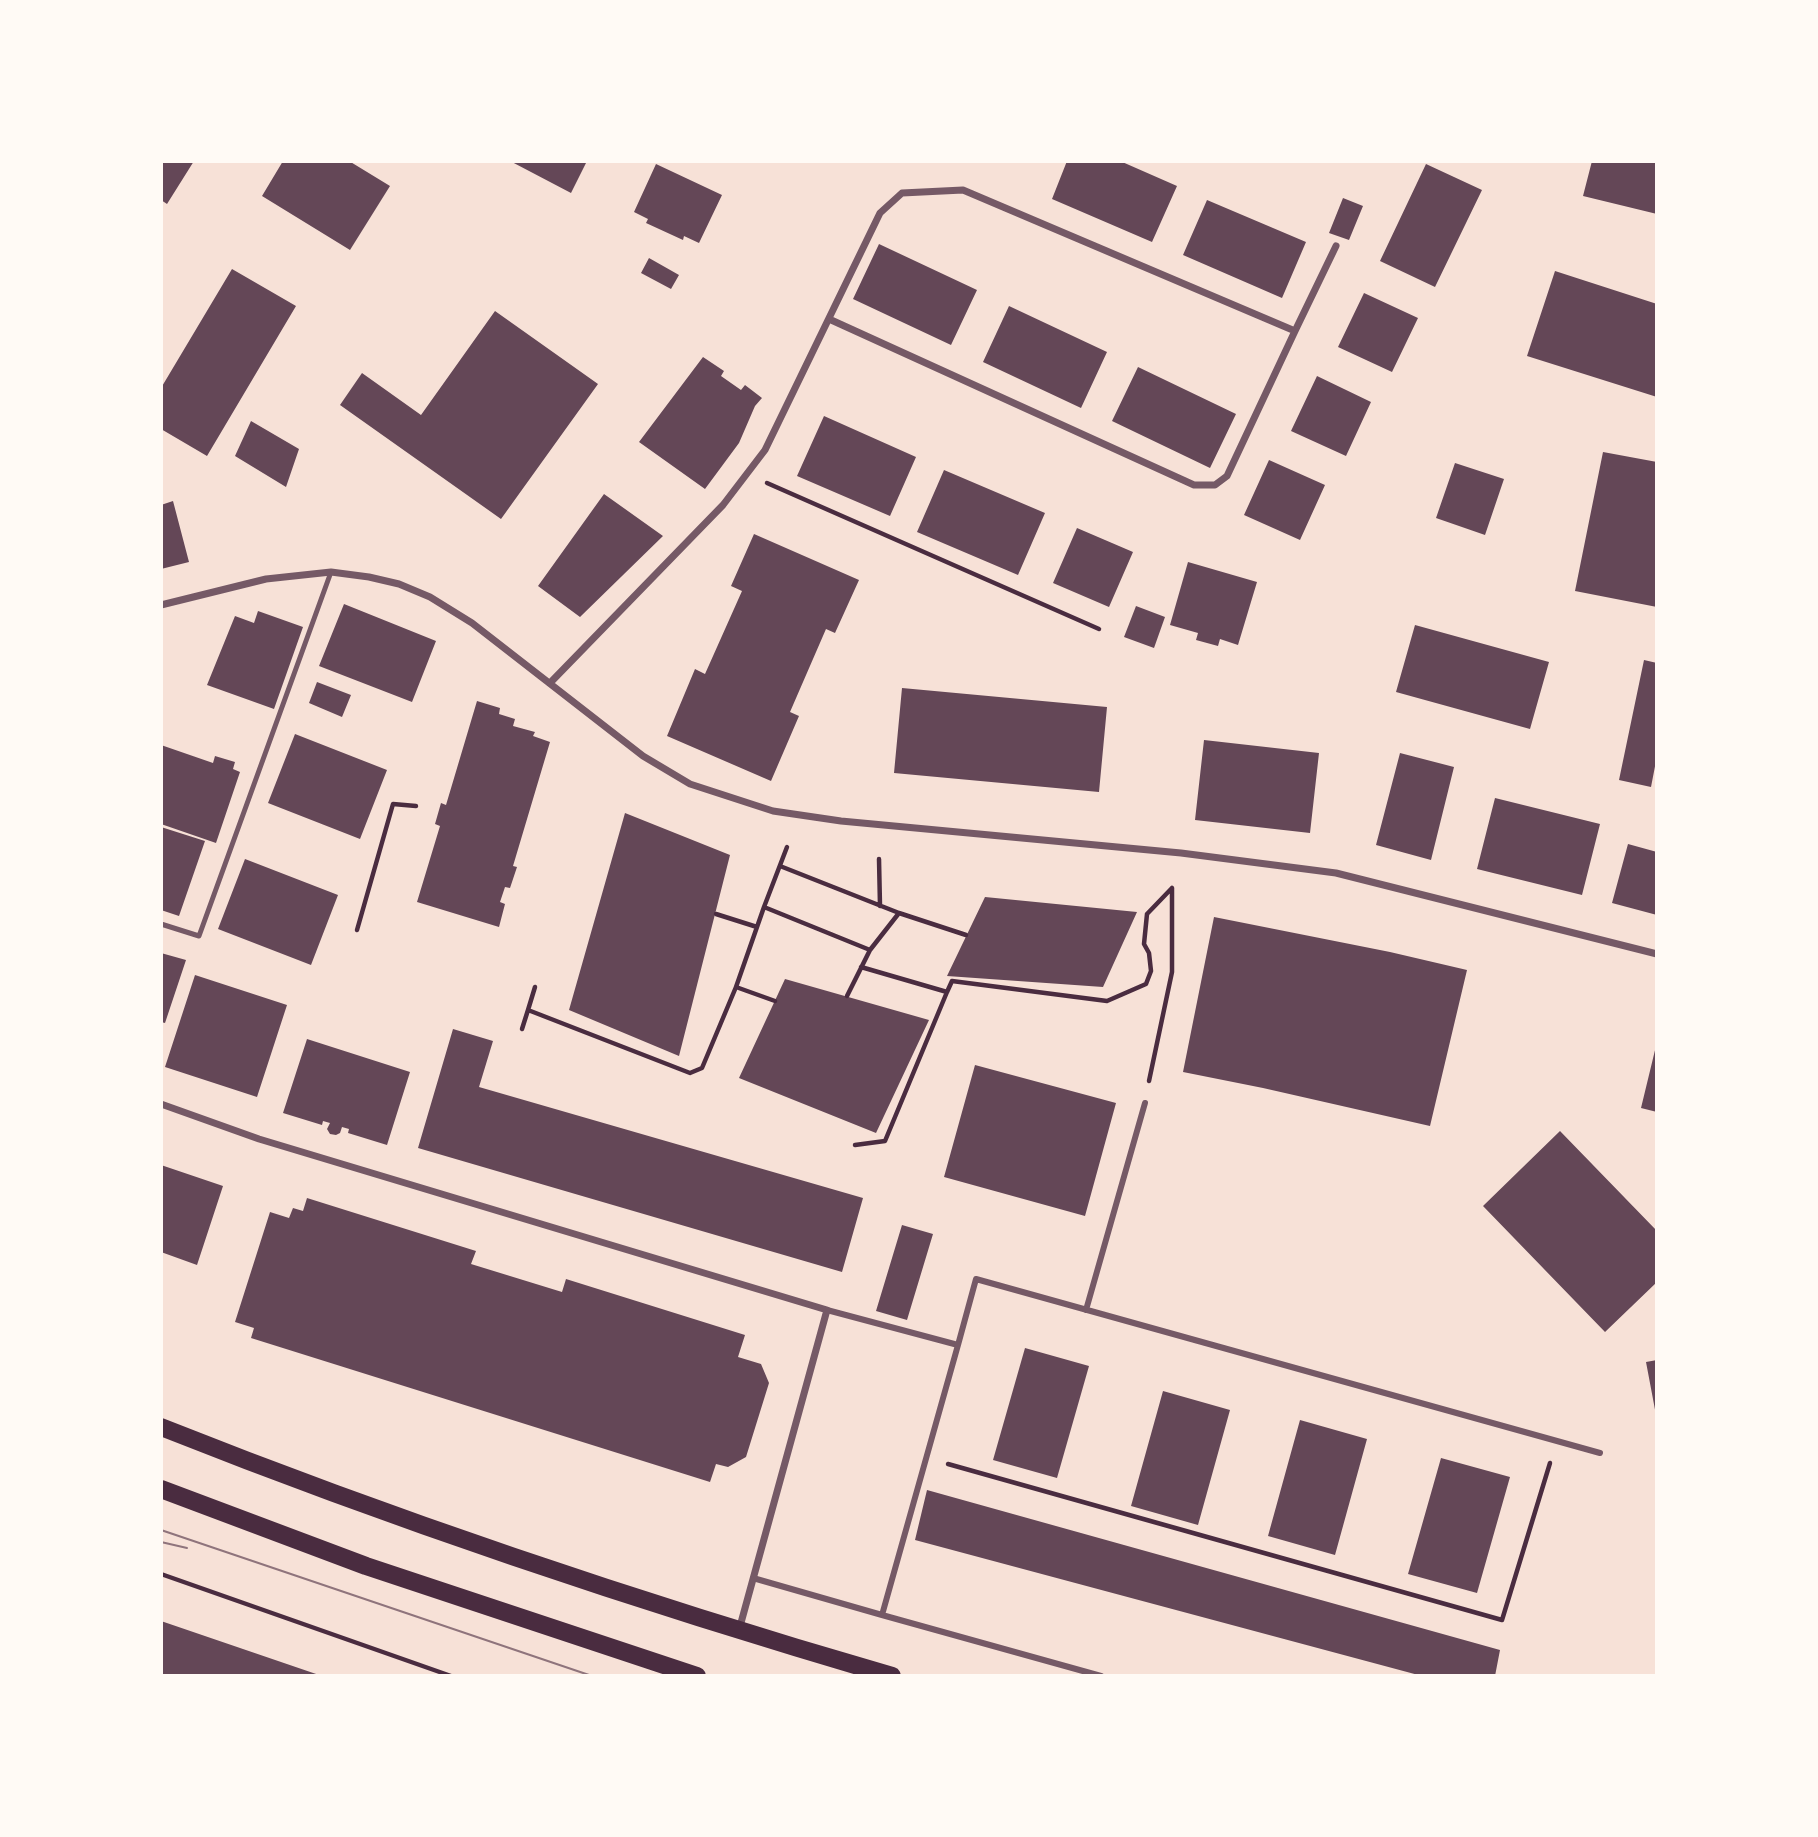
<!DOCTYPE html>
<style>
body{margin:0}
#map{position:relative;width:1818px;height:1837px;overflow:hidden;background:#f7e1d7;font-family:Quicksand,sans-serif}
canvas{display:block}
.frame{position:absolute;inset:0;border:163px solid #fffaf5;pointer-events:none}
</style>
<div id="map">
<canvas width="1818" height="1837"></canvas>
<div class="frame"></div>
</div>
<script>
const c = document.querySelector('canvas').getContext('2d');
c.lineJoin = 'round';
function fill(path, color) { c.fillStyle = color; c.fill(path, 'evenodd'); }
function stroke(path, color, width, dash) { c.strokeStyle = color; c.lineWidth = width; c.lineCap = dash ? 'butt' : 'round'; c.setLineDash(dash || []); c.stroke(path); }
const building = new Path2D(`
 M 161,161 L 194,161 L 167,204 L 161,200 Z
 M 283,161 L 349,161 L 390,186 L 350,250 L 262,196 Z
 M 510,161 L 587,161 L 571,193 Z
 M 1067,161 L 1120,161 L 1177,186 L 1152,242 L 1052,199 Z
 M 1592,161 L 1657,161 L 1657,214 L 1583,196 Z
 M 656,164 L 722,195 L 699,243 L 684,236 L 683,240 L 646,223 L 648,219 L 634,212 Z
 M 1426,164 L 1482,190 L 1435,287 L 1380,261 Z
 M 1343,198 L 1363,206 L 1349,240 L 1329,233 Z
 M 1207,200 L 1306,242 L 1282,298 L 1183,255 Z
 M 879,244 L 977,290 L 951,345 L 853,299 Z
 M 649,258 L 679,275 L 671,289 L 641,273 Z
 M 232,269 L 296,306 L 207,456 L 161,429 L 161,388 Z
 M 1555,271 L 1657,304 L 1657,397 L 1527,356 Z
 M 1364,293 L 1418,318 L 1392,372 L 1338,347 Z
 M 1009,306 L 1107,352 L 1081,408 L 983,362 Z
 M 495,311 L 598,384 L 501,519 L 340,405 L 362,373 L 421,415 Z
 M 703,357 L 724,371 L 721,376 L 741,390 L 745,385 L 762,398 L 755,406 L 739,443 L 705,489 L 639,442 Z
 M 1138,367 L 1236,414 L 1210,468 L 1112,421 Z
 M 1317,376 L 1371,402 L 1346,456 L 1291,431 Z
 M 824,416 L 916,457 L 890,516 L 797,476 Z
 M 251,421 L 299,449 L 286,487 L 235,456 Z
 M 1603,452 L 1657,462 L 1657,607 L 1575,591 Z
 M 1269,460 L 1325,485 L 1300,540 L 1244,515 Z
 M 1455,463 L 1504,479 L 1485,535 L 1436,518 Z
 M 944,470 L 1045,513 L 1018,575 L 917,532 Z
 M 604,494 L 663,536 L 580,617 L 538,586 Z
 M 173,501 L 189,562 L 161,569 L 161,505 Z
 M 1077,528 L 1133,552 L 1109,607 L 1053,583 Z
 M 754,534 L 859,580 L 835,633 L 826,629 L 790,712 L 799,716 L 771,781 L 667,736 L 695,669 L 705,674 L 742,591 L 731,586 Z
 M 1188,562 L 1257,582 L 1238,645 L 1220,639 L 1218,646 L 1196,640 L 1198,633 L 1170,625 Z
 M 344,604 L 436,641 L 412,702 L 319,666 Z
 M 1136,606 L 1165,617 L 1154,648 L 1124,637 Z
 M 258,611 L 303,627 L 274,709 L 207,685 L 235,616 L 254,623 Z
 M 1415,625 L 1549,662 L 1530,729 L 1396,692 Z
 M 1644,660 L 1657,663 L 1657,756 L 1651,787 L 1619,780 Z
 M 317,682 L 351,695 L 342,717 L 309,703 Z
 M 902,688 L 1107,707 L 1099,792 L 894,773 Z
 M 477,701 L 500,708 L 499,714 L 515,719 L 513,726 L 535,732 L 533,736 L 550,742 L 513,866 L 517,867 L 510,888 L 505,887 L 500,902 L 505,904 L 499,927 L 417,902 L 440,826 L 435,824 L 441,803 L 446,805 Z
 M 295,734 L 387,770 L 360,839 L 268,803 Z
 M 1204,740 L 1319,753 L 1310,833 L 1195,820 Z
 M 161,745 L 213,763 L 215,756 L 235,762 L 233,769 L 240,772 L 216,843 L 161,824 Z
 M 1400,753 L 1454,767 L 1431,860 L 1376,845 Z
 M 1495,798 L 1600,824 L 1582,895 L 1477,869 Z
 M 625,813 L 730,855 L 679,1056 L 569,1010 Z
 M 161,827 L 205,841 L 179,916 L 161,910 Z
 M 1628,844 L 1657,852 L 1657,915 L 1612,903 Z
 M 245,859 L 338,895 L 311,965 L 218,929 Z
 M 985,897 L 1137,912 L 1103,987 L 947,976 Z
 M 1214,917 L 1390,952 L 1467,970 L 1430,1126 L 1263,1088 L 1183,1072 Z
 M 161,953 L 186,960 L 165,1023 L 161,1022 Z
 M 195,975 L 287,1005 L 257,1097 L 165,1067 Z
 M 785,979 L 929,1020 L 876,1133 L 739,1078 Z
 M 453,1029 L 493,1041 L 479,1087 L 863,1198 L 842,1272 L 418,1148 Z
 M 307,1039 L 410,1072 L 387,1145 L 348,1133 L 349,1129 L 342,1127 L 340,1133 L 336,1135 L 330,1134 L 327,1129 L 330,1123 L 323,1121 L 322,1125 L 283,1113 Z
 M 1656,1046 L 1657,1046 L 1657,1112 L 1641,1108 Z
 M 975,1065 L 1116,1103 L 1085,1216 L 944,1177 Z
 M 1560,1131 L 1657,1231 L 1657,1282 L 1605,1332 L 1483,1206 Z
 M 161,1165 L 223,1186 L 197,1265 L 161,1252 Z
 M 307,1198 L 476,1251 L 471,1264 L 562,1292 L 566,1279 L 745,1335 L 738,1357 L 761,1364 L 769,1383 L 746,1457 L 728,1467 L 716,1464 L 710,1482 L 251,1338 L 254,1328 L 235,1322 L 270,1212 L 289,1218 L 293,1208 L 303,1211 Z
 M 902,1225 L 933,1234 L 907,1320 L 876,1311 Z
 M 1025,1348 L 1089,1366 L 1057,1478 L 993,1460 Z
 M 1657,1360 L 1657,1415 L 1656,1415 L 1646,1362 Z
 M 1163,1391 L 1230,1410 L 1198,1525 L 1131,1506 Z
 M 1300,1420 L 1367,1439 L 1335,1555 L 1268,1536 Z
 M 1441,1458 L 1510,1477 L 1477,1593 L 1408,1574 Z
 M 927,1490 L 1500,1650 L 1495,1676 L 1422,1676 L 915,1540 Z
 M 161,1621 L 322,1676 L 161,1676 Z`);
const path = new Path2D(`
 M 767,483 L 1099,629
 M 879,859 L 880,906
 M 780,866 L 899,913 L 870,950
 M 764,907 L 870,950 L 847,996
 M 899,913 L 966,935
 M 716,914 L 757,927
 M 357,930 L 393,804 L 416,806
 M 861,967 L 947,992 L 952,981 L 1107,1001 L 1146,984 L 1151,971 L 1149,953 L 1144,944 L 1147,914 L 1172,888
 M 535,987 L 528,1010 L 690,1073 L 702,1068 L 736,987
 M 775,1001 L 736,987 L 764,907 L 787,847
 M 522,1029 L 528,1010
 M 1149,1081 L 1172,972 L 1172,888
 M 855,1145 L 885,1141 L 947,992
 M 948,1464 L 1502,1620 L 1550,1463
 M 161,1574 L 451,1676`);
const service = new Path2D(`
 M 161,924 L 199,936 L 331,572`);
const pedestrian = new Path2D(`
 M 827,1310 L 958,1345 L 976,1279 L 1600,1453
 M 1086,1310 L 1145,1103
 M 753,1578 L 882,1615 L 1101,1676
 M 882,1615 L 958,1345`);
const minor = new Path2D(`
 M 829,319 L 1194,485 L 1215,485 L 1227,476 L 1295,331
 M 161,605 L 266,579 L 331,572 L 369,577 L 399,584 L 430,597 L 472,623 L 643,756 L 690,784 L 773,811 L 841,821 L 1181,853 L 1336,873 L 1657,954
 M 550,683 L 723,505 L 765,450 L 880,213 L 902,193 L 963,190 L 1295,331 L 1336,246
 M 161,1104 L 259,1139 L 827,1310 L 739,1630`);
const primary = new Path2D(`
 M 161,1427 C 400,1522 645,1604 892,1676
 M 161,1489 L 366,1566 L 697,1676`);
const tram = new Path2D(`
 M 161,1530 L 592,1676
 M 161,1542 L 187,1548`);
fill(building, '#644757');
stroke(path, '#4a2c40', 4.5);
stroke(service, '#755966', 5);
stroke(pedestrian, '#755966', 6);
stroke(minor, '#755966', 7);
stroke(primary, '#4a2c40', 18);
stroke(tram, '#8f747c', 2);
</script>
